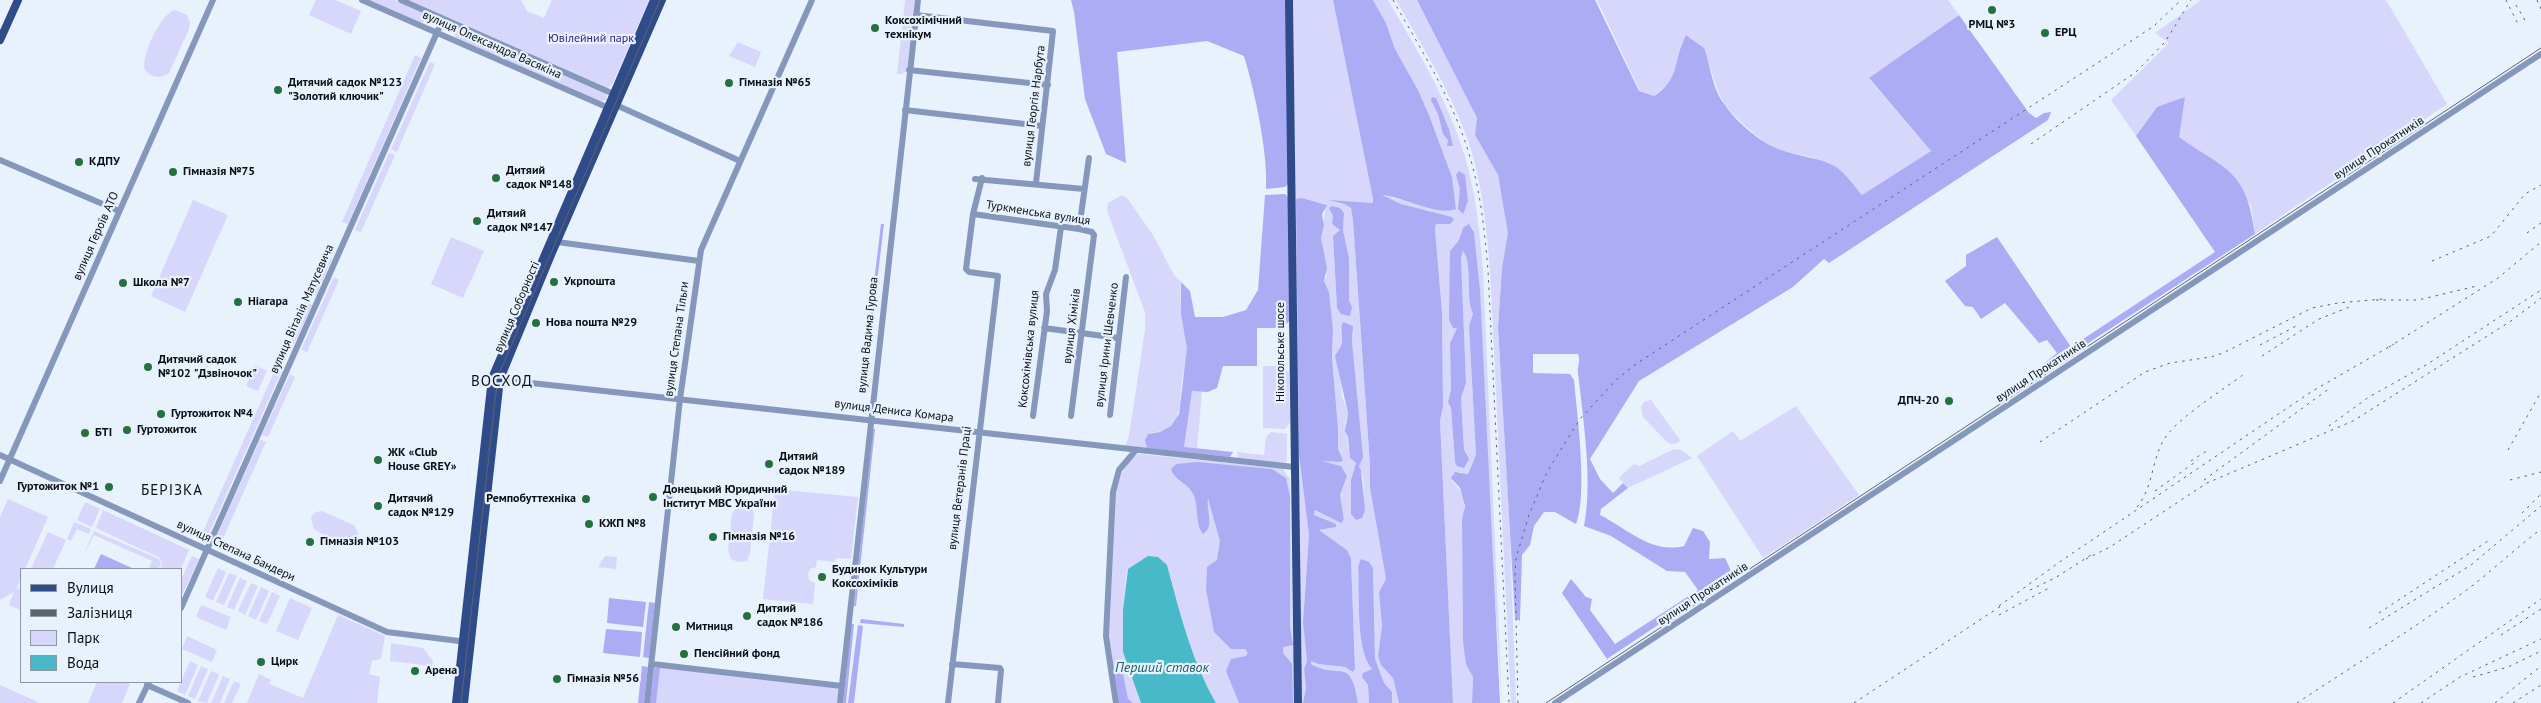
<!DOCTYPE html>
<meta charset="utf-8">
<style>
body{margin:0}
#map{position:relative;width:2541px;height:703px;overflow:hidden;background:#e7f2fd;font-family:"PT Sans",sans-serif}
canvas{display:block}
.legend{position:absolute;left:20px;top:568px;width:162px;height:115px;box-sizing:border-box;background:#e7f2fd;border:1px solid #8e97a0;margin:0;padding:6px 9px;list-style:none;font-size:15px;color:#090f15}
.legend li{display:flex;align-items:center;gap:10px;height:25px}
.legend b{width:25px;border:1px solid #8e97a0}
</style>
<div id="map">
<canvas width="2541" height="703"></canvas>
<ul class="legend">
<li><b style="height:6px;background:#304b8a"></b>Вулиця</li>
<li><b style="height:6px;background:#5d656c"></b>Залізниця</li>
<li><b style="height:14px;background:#d6d7fa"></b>Парк</li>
<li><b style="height:14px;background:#47b9c9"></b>Вода</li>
</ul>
</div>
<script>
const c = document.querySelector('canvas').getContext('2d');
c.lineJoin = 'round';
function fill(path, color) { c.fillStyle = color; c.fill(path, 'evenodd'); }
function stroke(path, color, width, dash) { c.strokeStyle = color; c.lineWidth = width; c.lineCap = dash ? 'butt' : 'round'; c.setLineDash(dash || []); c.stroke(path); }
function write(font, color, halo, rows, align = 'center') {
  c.font = font + ' "PT Sans",sans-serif'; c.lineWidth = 4.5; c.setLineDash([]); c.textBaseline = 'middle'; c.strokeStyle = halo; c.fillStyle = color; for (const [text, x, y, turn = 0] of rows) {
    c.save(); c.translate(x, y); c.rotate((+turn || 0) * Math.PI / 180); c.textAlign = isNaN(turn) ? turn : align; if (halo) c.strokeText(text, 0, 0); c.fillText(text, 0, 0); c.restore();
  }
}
const green = new Path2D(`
 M 316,0 L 335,0 L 361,11 L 351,34 L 309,15 Z
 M 370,0 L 395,0 L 425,14 L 427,18 L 424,22 L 420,22 Z
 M 409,0 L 521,0 L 527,11 L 544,18 L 552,0 L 649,0 L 613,83 L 608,88 Z
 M 905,0 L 915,0 L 907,71 L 902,74 L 897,74 Z
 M 1293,0 L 1333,0 L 1373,199 L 1373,203 L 1329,201 L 1344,204 L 1351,208 L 1353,220 L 1370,465 L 1370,488 L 1386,579 L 1379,592 L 1382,626 L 1378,656 L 1381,665 L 1393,678 L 1399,703 L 1392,703 L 1392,692 L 1384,683 L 1375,659 L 1373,568 L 1358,567 C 1360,592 1355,652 1372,669 L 1363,673 L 1368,685 L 1369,703 L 1358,703 C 1351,655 1341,679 1311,664 L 1311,661 L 1318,664 L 1345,667 L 1350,670 L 1355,663 L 1351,558 L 1347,550 L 1318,529 L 1336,527 L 1336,524 L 1314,516 L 1315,510 L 1340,522 L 1344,519 L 1340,495 L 1347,476 L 1340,466 L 1318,460 L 1341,462 L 1338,449 L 1338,428 L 1332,357 L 1333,329 L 1329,292 L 1324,281 L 1327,276 L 1321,238 L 1326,204 L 1302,198 L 1296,201 L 1296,205 L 1299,455 L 1309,535 L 1303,623 L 1307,661 L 1304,669 L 1306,688 L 1303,703 L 1301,703 ZM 1344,213 L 1343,230 L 1349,258 L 1349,302 L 1337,308 L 1333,236 L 1340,230 L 1333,221 L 1333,216 ZM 1340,328 L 1354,332 L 1352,342 L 1358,466 C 1369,483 1362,503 1356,520 L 1351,514 L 1351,480 L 1356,463 L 1350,458 L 1345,423 L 1348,413 L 1342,396 L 1339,350 L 1342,339 Z
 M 1373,0 L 1388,0 C 1414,45 1442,90 1459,139 C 1475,182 1479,226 1483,271 L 1502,703 L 1489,506 L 1480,289 L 1474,232 L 1472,227 L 1463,228 L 1459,240 L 1450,251 L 1457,328 L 1450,343 L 1451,390 L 1448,402 L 1451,408 L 1455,462 L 1467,453 L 1464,449 L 1461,398 L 1466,383 L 1461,258 L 1463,250 C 1473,262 1465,297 1473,314 L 1469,326 L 1476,455 L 1468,474 L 1459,472 L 1452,481 C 1463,491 1467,505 1462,519 L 1463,641 L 1473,677 L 1472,703 L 1453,703 L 1440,421 L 1443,406 L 1442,312 L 1435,229 L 1436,224 L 1454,220 L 1452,217 L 1401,204 L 1379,194 L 1429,208 L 1456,209 L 1452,177 L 1429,115 L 1418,90 L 1395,49 L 1386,23 Z
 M 1396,0 L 1417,0 L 1477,118 L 1475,135 L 1498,175 L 1509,233 L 1502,268 L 1498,327 L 1509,513 L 1516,703 L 1511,703 L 1490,269 C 1486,224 1482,178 1466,135 C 1448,87 1421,44 1396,0 Z
 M 1597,0 L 1948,0 L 1959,15 L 1869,79 L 1931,151 L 1862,195 C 1847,178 1834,163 1811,157 C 1801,154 1790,154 1781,150 C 1761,142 1746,127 1732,113 C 1709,90 1715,50 1686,35 L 1681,44 L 1676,69 L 1667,88 L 1663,88 L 1653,96 L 1640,91 Z
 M 2201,0 L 2386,0 L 2447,104 L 2255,234 L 2251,205 L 2198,150 L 2179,137 L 2157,107 L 2136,136 L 2111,100 L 2169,43 L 2155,33 Z
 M 175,10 L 187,15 L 190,22 L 189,29 L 169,73 C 161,79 152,78 145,70 C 140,57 161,13 175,10 Z
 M 460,29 L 606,93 L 607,100 L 600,101 L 456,38 L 454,32 Z
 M 738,42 L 761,52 L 755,67 L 729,56 Z
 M 415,55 L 421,58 L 348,224 L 342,222 Z
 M 430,62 L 435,64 L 397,152 L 391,149 Z
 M 389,153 L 395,155 L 361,232 L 355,230 Z
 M 1122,195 L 1127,198 L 1153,235 L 1174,275 L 1181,282 C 1178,305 1186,325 1187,347 C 1187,361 1182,376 1181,389 C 1179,413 1180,430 1150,433 L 1147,448 L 1125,446 L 1129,436 L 1145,330 L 1145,312 L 1107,211 L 1108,203 Z
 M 193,200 L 228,215 L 185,312 L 151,296 Z
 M 451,237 L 484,251 L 463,298 L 431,284 Z
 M 326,255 L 332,258 L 316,296 L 309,293 Z
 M 334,277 L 339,280 L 307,352 L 301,350 Z
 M 305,302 L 312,305 L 294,344 L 288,341 Z
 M 255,365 L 267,371 L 258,391 L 246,386 Z
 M 1263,366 L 1281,366 L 1289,373 L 1290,422 L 1285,429 L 1263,428 Z
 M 275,370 L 281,372 L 207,538 L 201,536 Z
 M 290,374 L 295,377 L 268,437 L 262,435 Z
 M 1192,391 L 1202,391 L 1197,449 L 1184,447 Z
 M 1651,400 L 1680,440 L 1678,443 L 1671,444 L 1667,442 L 1643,417 L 1641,407 L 1644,402 Z
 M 1796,406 L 1859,495 L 1763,558 L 1697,456 L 1733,431 L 1740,441 Z
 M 1271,432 L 1287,434 L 1287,461 L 1283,463 L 1238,458 L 1237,452 L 1264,455 L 1266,437 Z
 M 260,439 L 266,442 L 220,545 L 214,543 Z
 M 1674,449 L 1682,450 L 1692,458 L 1628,488 L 1619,478 L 1634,464 L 1639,466 Z
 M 1138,454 L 1282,468 L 1290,479 L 1294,703 L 1216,703 C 1191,659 1180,613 1167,565 L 1127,569 L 1123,610 L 1123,652 L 1141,703 L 1118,703 L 1109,635 L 1116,492 C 1120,476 1124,464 1138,454 Z
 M 775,489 L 858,497 L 851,559 L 836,558 L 835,562 L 817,560 L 816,567 L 810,569 L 808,574 L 809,580 L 815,583 L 813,604 L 763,599 Z
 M 8,499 L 48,517 L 25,569 L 21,569 L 21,578 L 17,588 L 21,590 L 21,610 L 9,605 L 14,592 L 0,600 L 0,517 Z
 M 85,502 L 100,509 L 92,527 L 77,520 Z
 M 744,505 L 752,508 L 754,514 L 750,553 L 747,561 L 738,562 L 731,559 L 728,550 L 732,513 L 736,508 Z
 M 103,510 L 189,550 L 181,569 L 160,569 L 162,564 L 160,558 L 96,528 Z
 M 322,511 L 355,526 L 358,534 C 354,555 325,536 314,529 L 311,517 L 316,512 Z
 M 74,522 L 91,529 L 89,534 L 77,529 L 71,541 L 67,539 Z
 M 94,531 L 159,559 L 161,564 L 158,569 L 148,569 L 152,561 L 94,535 L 83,556 Z
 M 48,532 L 66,540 L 53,569 L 31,569 Z
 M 192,556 L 199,559 L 181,597 L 181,580 Z
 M 605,556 L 617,557 L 616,569 L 598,567 Z
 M 218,568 L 226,572 L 213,601 L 205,597 Z
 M 229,573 L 237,576 L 224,605 L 216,602 Z
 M 240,578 L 247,581 L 234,610 L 227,607 Z
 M 251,583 L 258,586 L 245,615 L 238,611 Z
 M 261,587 L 269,591 L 256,620 L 248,616 Z
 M 272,592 L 280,596 L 267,624 L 259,621 Z
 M 290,598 L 312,608 L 298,640 L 276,631 Z
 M 201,605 L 231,617 L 226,630 L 196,617 Z
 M 338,615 L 385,636 L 381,659 L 372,661 L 369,674 L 380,677 L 377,703 L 247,703 L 259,674 L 271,680 L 269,684 L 303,698 Z
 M 187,636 L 217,650 L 212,662 L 182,649 Z
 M 391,643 L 423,648 L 433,661 L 432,666 L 390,661 Z
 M 190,661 L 198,665 L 185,695 L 177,691 Z
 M 652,664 L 842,686 L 840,703 L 647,703 Z
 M 201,666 L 208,669 L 195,699 L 188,696 Z
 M 211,671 L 219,674 L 207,703 L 198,701 Z
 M 223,676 L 230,679 L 220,703 L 211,703 Z
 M 234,681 L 241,684 L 232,703 L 224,703 Z
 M 97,682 L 126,682 L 130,684 L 122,703 L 88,703 Z
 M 0,685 L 40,703 L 0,703 Z`);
const forest = new Path2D(`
 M 1071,0 L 1286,0 L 1288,184 L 1285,187 L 1266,189 C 1268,152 1255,93 1244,56 L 1207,41 L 1117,52 L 1126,163 L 1106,154 L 1085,99 L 1074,12 Z
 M 1333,0 L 1373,0 L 1386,23 L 1395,49 L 1418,90 L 1429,115 L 1452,177 L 1456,209 C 1435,216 1404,197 1382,195 L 1401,204 L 1452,217 L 1454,220 L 1450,224 L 1436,224 L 1435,229 L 1442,312 L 1443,406 L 1440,421 L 1453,703 L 1399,703 L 1393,678 L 1381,665 L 1378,656 L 1382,626 L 1379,592 L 1386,579 L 1370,488 L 1370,465 L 1353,220 L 1351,208 L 1344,204 L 1328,200 L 1373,203 L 1373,199 Z
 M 1417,0 L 1595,0 L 1639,91 L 1654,96 C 1681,79 1673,59 1686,35 L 1704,48 C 1711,67 1712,89 1725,105 C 1737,123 1761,143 1781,150 C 1800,157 1819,157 1836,167 C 1846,174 1854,186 1862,195 L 1931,151 L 1869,78 L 1959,15 L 2029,113 L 2036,118 L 2044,113 L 2051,112 L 2048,120 L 1829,263 L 1824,259 L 1793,287 L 1639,381 L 1590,459 L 1600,479 L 1613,493 L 1623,483 L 1628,488 L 1601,509 L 1600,515 C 1628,529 1651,554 1684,546 L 1693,528 L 1703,531 L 1710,542 L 1709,559 L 1725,558 L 1733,575 L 1607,659 L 1562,593 L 1571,579 L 1586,597 L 1592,599 L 1590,610 L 1615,644 L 1698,590 L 1685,572 L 1667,571 L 1611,536 L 1584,526 C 1593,482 1583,418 1578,373 C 1577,366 1581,361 1578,354 L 1533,354 L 1533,373 L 1570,374 L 1574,380 C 1577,413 1588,495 1576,524 L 1555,512 L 1544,512 L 1534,526 L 1530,545 L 1522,555 L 1520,621 L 1515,618 L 1498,327 L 1502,268 L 1508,233 L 1498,175 L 1475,135 L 1477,118 Z
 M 1432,97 L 1436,98 L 1449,129 L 1453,146 L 1447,146 L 1448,140 L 1443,134 L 1438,114 L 1431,100 Z
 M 2185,97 L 2179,137 C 2227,171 2246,169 2255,234 L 2041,374 L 2037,369 L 2057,353 L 2047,340 L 2039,343 L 2005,303 L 1981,319 L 1973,307 L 1965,306 L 1945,281 L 1966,266 L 1966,255 L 1997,237 L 2071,347 L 2215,252 L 2136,136 L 2157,107 Z
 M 1459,171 L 1465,175 L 1468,201 L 1463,214 L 1458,209 L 1460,189 L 1456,175 Z
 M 1285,194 L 1288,197 L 1290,321 L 1281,328 L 1257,328 L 1257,366 L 1223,366 L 1217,388 L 1208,392 L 1192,391 L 1184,447 L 1233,452 L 1230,457 L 1147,448 L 1145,440 L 1148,434 L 1160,432 L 1171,426 L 1179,414 L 1187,348 L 1181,314 L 1181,282 L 1190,291 L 1195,317 L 1223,317 L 1246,310 L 1258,290 L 1265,195 Z
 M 1302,198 L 1327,205 L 1322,214 L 1324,225 L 1321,238 L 1327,268 L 1324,281 L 1329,292 L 1333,329 L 1332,357 L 1338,428 L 1338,449 L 1343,460 L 1341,462 L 1322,461 L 1341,466 L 1347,476 L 1340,495 L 1344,519 L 1341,523 L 1315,510 L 1314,515 L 1336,524 L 1336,527 L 1319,530 L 1347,550 L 1351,558 L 1355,669 L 1353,672 L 1345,667 L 1318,664 L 1311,661 L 1311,664 C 1340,680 1351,655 1358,703 L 1303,703 L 1306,688 L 1304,669 L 1307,661 L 1303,623 L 1309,535 L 1299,455 L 1296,205 L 1296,199 Z
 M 1332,206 L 1340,208 L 1344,213 L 1343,230 L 1349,258 L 1349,301 L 1352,307 L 1350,316 L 1341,314 L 1337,308 L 1333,236 L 1340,230 L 1332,224 L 1333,216 L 1329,208 Z
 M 881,224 L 884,224 L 867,366 L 864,365 Z
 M 1469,224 L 1474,232 L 1480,289 L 1500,703 L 1472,703 L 1473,677 L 1466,664 L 1463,641 L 1462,519 L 1465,506 L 1460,488 L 1451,478 L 1455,472 L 1468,474 L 1476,455 L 1469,326 L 1473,314 C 1465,297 1473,263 1463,251 L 1461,258 L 1466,383 L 1461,398 L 1464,449 L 1469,459 L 1464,468 L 1457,466 L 1455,462 L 1451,408 L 1448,402 L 1451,390 L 1450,343 L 1457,328 L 1453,328 L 1449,320 L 1450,251 L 1459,240 L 1463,228 Z
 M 1343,322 L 1353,326 L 1352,342 L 1363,457 L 1359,466 L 1361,471 L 1365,510 L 1362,518 L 1356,520 L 1351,514 L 1351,480 L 1356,463 L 1350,458 L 1348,437 L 1345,431 L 1348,413 L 1335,356 C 1338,351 1342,346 1342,340 C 1342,333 1340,329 1343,322 Z
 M 873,429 L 875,429 L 856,606 L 854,606 Z
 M 1197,462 L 1272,469 L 1286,478 L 1290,496 L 1290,627 L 1293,645 L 1283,647 L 1283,653 L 1292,664 L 1293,703 L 1239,703 L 1226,671 L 1231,659 L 1246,656 L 1248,653 L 1245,649 L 1231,649 L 1214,632 L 1206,589 L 1207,567 L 1217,560 L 1220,541 L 1208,498 C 1206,512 1215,527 1203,534 C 1194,523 1200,505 1192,492 C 1186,482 1174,480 1171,469 L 1176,464 Z
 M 101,554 L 132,568 L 132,569 L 94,569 Z
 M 1361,559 L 1369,562 L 1373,568 L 1375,659 L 1384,683 L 1392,692 L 1392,703 L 1369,703 L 1368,685 L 1362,677 L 1363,673 L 1372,669 C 1355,651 1360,592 1358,567 Z
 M 609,598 L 646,602 L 643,627 L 607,623 Z
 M 649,602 L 655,603 L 649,658 L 643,657 Z
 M 861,619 L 904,624 L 904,627 L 860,623 Z
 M 851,624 L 854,624 L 846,703 L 843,703 Z
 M 858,625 L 863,626 L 854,703 L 848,703 Z
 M 606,629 L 642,632 L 640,657 L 603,653 Z
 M 642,666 L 648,667 L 644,703 L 638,703 Z
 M 654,668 L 660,668 L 656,703 L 650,703 Z
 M 1117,668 L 1122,669 L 1128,699 L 1133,703 L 1119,703 L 1115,674 Z`);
const water = new Path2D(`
 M 1148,556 L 1158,557 L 1167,565 C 1180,613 1191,659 1216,703 L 1141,703 L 1123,652 L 1123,610 L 1128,569 Z`);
const minor = new Path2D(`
 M 362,0 L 611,109
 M 401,0 L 616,95
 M 916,15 L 1053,31 L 1036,183
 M 909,70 L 1048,85
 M 616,105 L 740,161
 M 905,110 L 1042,126
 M 0,160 L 119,211
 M 975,179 L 1084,189
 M 973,214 L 982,178
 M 1079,229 L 1089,158
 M 557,242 L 699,261
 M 1044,328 L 1118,338
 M 495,379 L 1294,467
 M 1110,415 L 1126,277
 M 1033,416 L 1047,311 L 1046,294 L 1055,270 L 1061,227
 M 0,455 L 387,632 L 467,642
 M 0,481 L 213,0
 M 181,608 L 443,19
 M 652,664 L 842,686
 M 952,664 L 1000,668 L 1001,670 L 998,703
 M 147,685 L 188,703
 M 139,703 L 149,682
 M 647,703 L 680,399 L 701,250 L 812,0
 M 840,703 L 918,0
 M 948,703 L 998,276 L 969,272 L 966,269 L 973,214 L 1079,229 L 1092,232 L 1094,235 L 1071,416
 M 1116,703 L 1106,636 L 1113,492 L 1119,470 L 1136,450
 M 1555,703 L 2541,54`);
const major = new Path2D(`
 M 1289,0 L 1298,703
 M 0,40 L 18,0
 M 456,703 L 492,378 L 654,0
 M 464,703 L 500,379 L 551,255 L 662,0`);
const tram = new Path2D(`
 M 461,703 L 498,376 L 660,0
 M 1546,703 L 2541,48`);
const rail = new Path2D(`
 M 1393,0 C 1424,55 1459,109 1474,172 C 1482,204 1485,237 1488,270 L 1509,703
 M 2506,0 L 2519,26
 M 2537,0 L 2541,9
 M 2516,5 L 2526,22
 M 2031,144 L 2136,72 L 2165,42 L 2191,0
 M 2527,233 L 2541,223
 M 2432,261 L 2491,236 L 2525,194 L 2541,185
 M 2376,300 L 2418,300 L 2477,286
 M 2260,345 L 2298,325
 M 2389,347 L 2498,278 L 2541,242
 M 2262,356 L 2319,319 L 2352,306
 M 2329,426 L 2369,397 L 2426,365 L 2541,290
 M 2040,442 L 2145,372 L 2170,363 L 2211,357 L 2223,353 L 2312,308 L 2338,303 L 2383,299
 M 2508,450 L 2541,392
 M 2191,461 L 2208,450
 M 2204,480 L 2330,388
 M 2510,480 L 2541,472
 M 2155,491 L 2198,460
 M 2137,507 C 2153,487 2151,465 2162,443 C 2173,420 2222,391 2244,374
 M 2522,513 L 2541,494
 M 2086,559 L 2110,547 L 2207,483 L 2353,421 L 2511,321 L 2541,298
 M 2030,590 L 2055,578 L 2091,555
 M 1999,606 L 2061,561 L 2311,392 L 2394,344
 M 2379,613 L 2491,539
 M 1999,615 L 2049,588
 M 2369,628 L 2471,565 L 2541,506
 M 2501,635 L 2541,609
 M 2473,677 L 2508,667 L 2541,651
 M 1518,703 L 1515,574 L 1516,558 L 1529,515 L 1547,472 L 1580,419 L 1616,380 L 1636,364 L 2154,26 L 2181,0
 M 1854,703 L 2004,604
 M 2297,703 C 2354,665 2412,630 2468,589 C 2493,570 2516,548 2541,529
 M 2393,703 L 2541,599
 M 2421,703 L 2460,677 L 2541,639
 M 2495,703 L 2541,666
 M 2513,703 L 2541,685`);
const markers = [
 [1992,10,5,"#26703e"],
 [875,28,5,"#26703e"],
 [2045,33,5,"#26703e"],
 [729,83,5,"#26703e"],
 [278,90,5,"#26703e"],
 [79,162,5,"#26703e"],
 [173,172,5,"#26703e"],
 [496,178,5,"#26703e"],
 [477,221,5,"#26703e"],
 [554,282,5,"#26703e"],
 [123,283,5,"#26703e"],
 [238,302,5,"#26703e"],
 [536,323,5,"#26703e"],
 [148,367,5,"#26703e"],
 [1949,401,5,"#26703e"],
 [161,414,5,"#26703e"],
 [127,430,5,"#26703e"],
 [85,433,5,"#26703e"],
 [378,460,5,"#26703e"],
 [769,464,5,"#26703e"],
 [109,487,5,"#26703e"],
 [653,497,5,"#26703e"],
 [586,499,5,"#26703e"],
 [378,506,5,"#26703e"],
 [589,524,5,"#26703e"],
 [713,537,5,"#26703e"],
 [310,542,5,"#26703e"],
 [822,577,5,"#26703e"],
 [747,616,5,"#26703e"],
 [676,627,5,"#26703e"],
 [684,654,5,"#26703e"],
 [261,662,5,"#26703e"],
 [415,671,5,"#26703e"],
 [557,679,5,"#26703e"]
];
const poiNames = [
 ["Коксохімічний",885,21],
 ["технікум",885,35],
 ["РМЦ №3",1992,25,"center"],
 ["ЕРЦ",2055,33],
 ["Дитячий садок №123",288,83],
 ["\"Золотий ключик\"",288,97],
 ["Гімназія №65",739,83],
 ["КДПУ",89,162],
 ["Дитяий",506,171],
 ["садок №148",506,185],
 ["Гімназія №75",183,172],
 ["Дитяий",487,214],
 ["садок №147",487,228],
 ["Укрпошта",564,282],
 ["Школа №7",133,283],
 ["Ніагара",248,302],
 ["Нова пошта №29",546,323],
 ["Дитячий садок",158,360],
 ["№102 \"Дзвіночок\"",158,374],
 ["ДПЧ-20",1939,401,"right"],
 ["Гуртожиток №4",171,414],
 ["Гуртожиток",137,430],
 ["БТІ",95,433],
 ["ЖК «Club",388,453],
 ["House GREY»",388,467],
 ["Дитяий",779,457],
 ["садок №189",779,471],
 ["Гуртожиток №1",99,487,"right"],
 ["Донецький Юридичний",663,490],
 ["Інститут МВС України",663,504],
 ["Дитячий",388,499],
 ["садок №129",388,513],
 ["Ремпобуттехніка",576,499,"right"],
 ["КЖП №8",599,524],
 ["Гімназія №16",723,537],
 ["Гімназія №103",320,542],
 ["Будинок Культури",832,570],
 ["Коксохіміків",832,584],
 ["Дитяий",757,609],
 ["садок №186",757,623],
 ["Митниця",686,627],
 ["Пенсійний фонд",694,654],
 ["Цирк",271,662],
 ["Арена",425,671],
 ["Гімназія №56",567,679]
];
const parkNames = [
 ["Ювілейний парк",591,39]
];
const streetNames = [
 ["вулиця Олександра Васякіна",492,45,24],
 ["вулиця Георгія Нарбута",1034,106,-83],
 ["вулиця Прокатників",2379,148,-33],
 ["Туркменська вулиця",1038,213,9],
 ["вулиця Героїв АТО",96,236,-66],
 ["вулиця Соборності",517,307,-67],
 ["вулиця Віталія Матусевича",302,309,-66],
 ["вулиця Хіміків",1072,326,-83],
 ["вулиця Вадима Гурова",868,335,-84],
 ["вулиця Степана Тільги",677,339,-82],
 ["вулиця Ірини Шевченко",1107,345,-83],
 ["Коксохімівська вулиця",1029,349,-84],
 ["Нікопольське шосе",1281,352,-90],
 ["вулиця Прокатників",2041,371,-33],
 ["вулиця Дениса Комара",894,411,7],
 ["вулиця Ветеранів Праці",960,488,-83],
 ["вулиця Степана Бандери",236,551,25],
 ["вулиця Прокатників",1703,594,-33]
];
const waterNames = [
 ["Перший ставок",1162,668]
];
const quarterNames = [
 ["ВОСХОД",502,382],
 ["БЕРІЗКА",172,491]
];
fill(green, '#d6d7fa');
fill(forest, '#acacf4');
fill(water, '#47b9c9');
stroke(minor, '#8597bb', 6);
stroke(major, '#304b8a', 8);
stroke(tram, '#5d656c', 1);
stroke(rail, '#5d656c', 1, [2.5, 5]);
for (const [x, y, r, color] of markers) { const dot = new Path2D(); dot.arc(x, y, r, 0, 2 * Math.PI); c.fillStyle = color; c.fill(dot); stroke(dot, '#e7f2fd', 2); }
write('bold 12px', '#090f15', '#e7f2fd', poiNames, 'left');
write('12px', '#372389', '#e7f2fd', parkNames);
write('12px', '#090f15', '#e7f2fd', streetNames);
write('italic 14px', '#1e5d66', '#e7f2fd', waterNames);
c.letterSpacing = '1px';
write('15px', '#090f15', '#e7f2fd', quarterNames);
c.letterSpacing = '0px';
</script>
